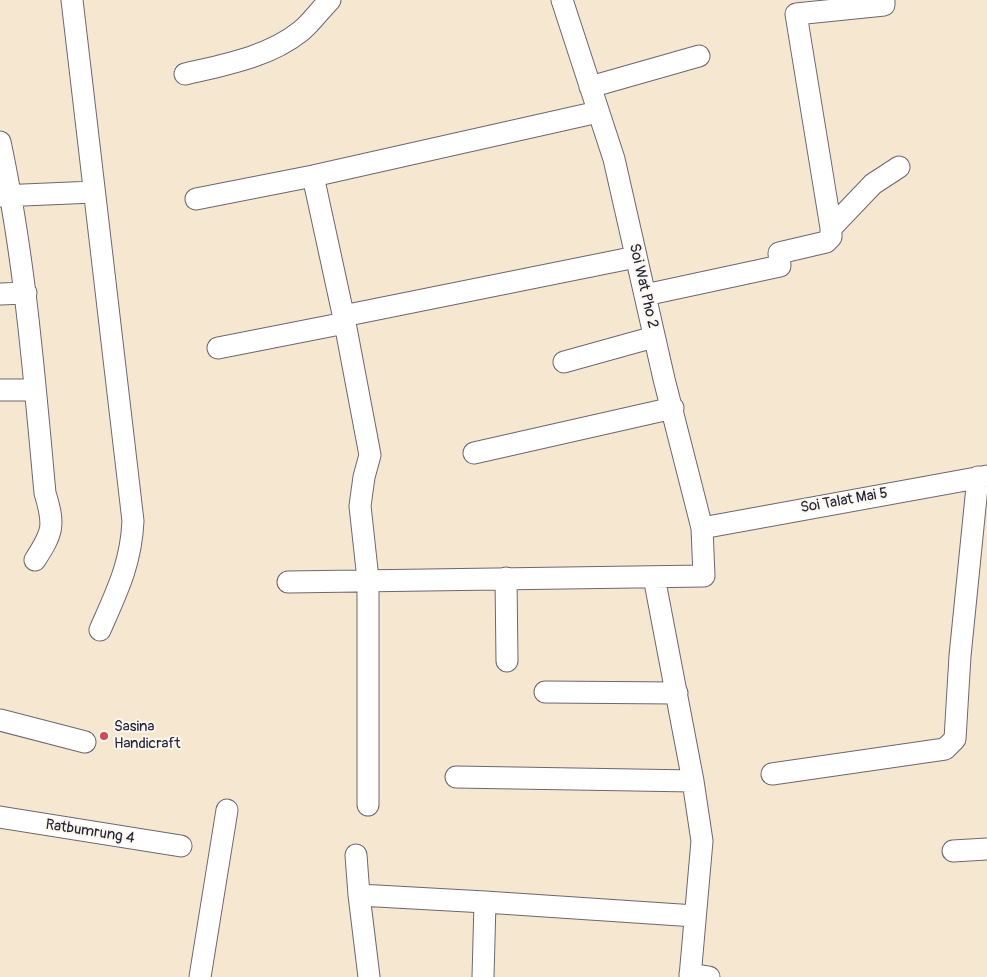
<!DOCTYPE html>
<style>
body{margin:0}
canvas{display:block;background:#f6e7d1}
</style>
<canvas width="987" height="977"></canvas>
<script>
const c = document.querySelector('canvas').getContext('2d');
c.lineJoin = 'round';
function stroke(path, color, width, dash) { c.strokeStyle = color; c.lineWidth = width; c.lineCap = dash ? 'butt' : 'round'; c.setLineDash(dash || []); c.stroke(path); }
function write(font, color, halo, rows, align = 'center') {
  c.font = font + ' Pangolin,sans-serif'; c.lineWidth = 4; c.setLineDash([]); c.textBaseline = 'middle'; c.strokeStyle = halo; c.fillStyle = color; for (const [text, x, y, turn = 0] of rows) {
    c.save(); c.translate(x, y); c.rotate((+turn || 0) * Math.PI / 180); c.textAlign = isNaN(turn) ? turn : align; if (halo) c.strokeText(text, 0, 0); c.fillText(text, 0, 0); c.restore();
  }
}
const minor = new Path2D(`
 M 72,0 L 133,521 C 131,564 117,591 100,630
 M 185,74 C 224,65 269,57 301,31 C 311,23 320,10 330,0
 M 590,87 L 699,56
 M 0,142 C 25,259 34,374 45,493 C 55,526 53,532 35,560
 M 313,176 L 345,323 L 370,455 L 364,477 L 360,506 L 368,579 L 368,805
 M 0,196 L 94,192
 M 196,199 L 313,176 L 598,112
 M 831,228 L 873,184 L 899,167
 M 0,294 L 26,293
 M 645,295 L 780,266 L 779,253 L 826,242 L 831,237 L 831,228 L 796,14 L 884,5 L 884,0
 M 343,316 L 636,257
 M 218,348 L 345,323
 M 564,362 L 654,337
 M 0,390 L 35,390
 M 474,453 L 673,408
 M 702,528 L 987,476
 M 654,577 L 693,781 L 702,841 L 690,977
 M 506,578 L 507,661
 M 288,582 L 704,576 L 702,528 L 664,379 L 614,159 L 562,0
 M 545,692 L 677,693
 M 0,720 L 85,742
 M 772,774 L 945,749 L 955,739 L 960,656 L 978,477
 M 456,777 L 693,781
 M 0,817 L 181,846
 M 953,851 L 987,849
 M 356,855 L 359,895
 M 690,974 L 709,977
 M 200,977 L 227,810
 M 369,977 L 359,895 L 485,902
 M 483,977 L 485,902 L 695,916`);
const markers = [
 [104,736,5,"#d1495b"]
];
const streetNames = [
 ["Soi Wat Pho 2",643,286,77],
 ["Soi Talat Mai 5",844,501,-10],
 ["Ratbumrung 4",90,832,9]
];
const poiNames = [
 ["Sasina",114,727],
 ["Handicraft",114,744]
];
stroke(minor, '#6c6770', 23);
stroke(minor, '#fff', 21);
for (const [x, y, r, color] of markers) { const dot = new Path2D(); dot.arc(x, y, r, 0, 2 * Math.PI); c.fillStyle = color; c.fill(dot); stroke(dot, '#fbf7ec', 2); }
write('15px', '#22223b', '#fbf7ec', streetNames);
write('15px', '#22223b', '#fbf7ec', poiNames, 'left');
</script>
